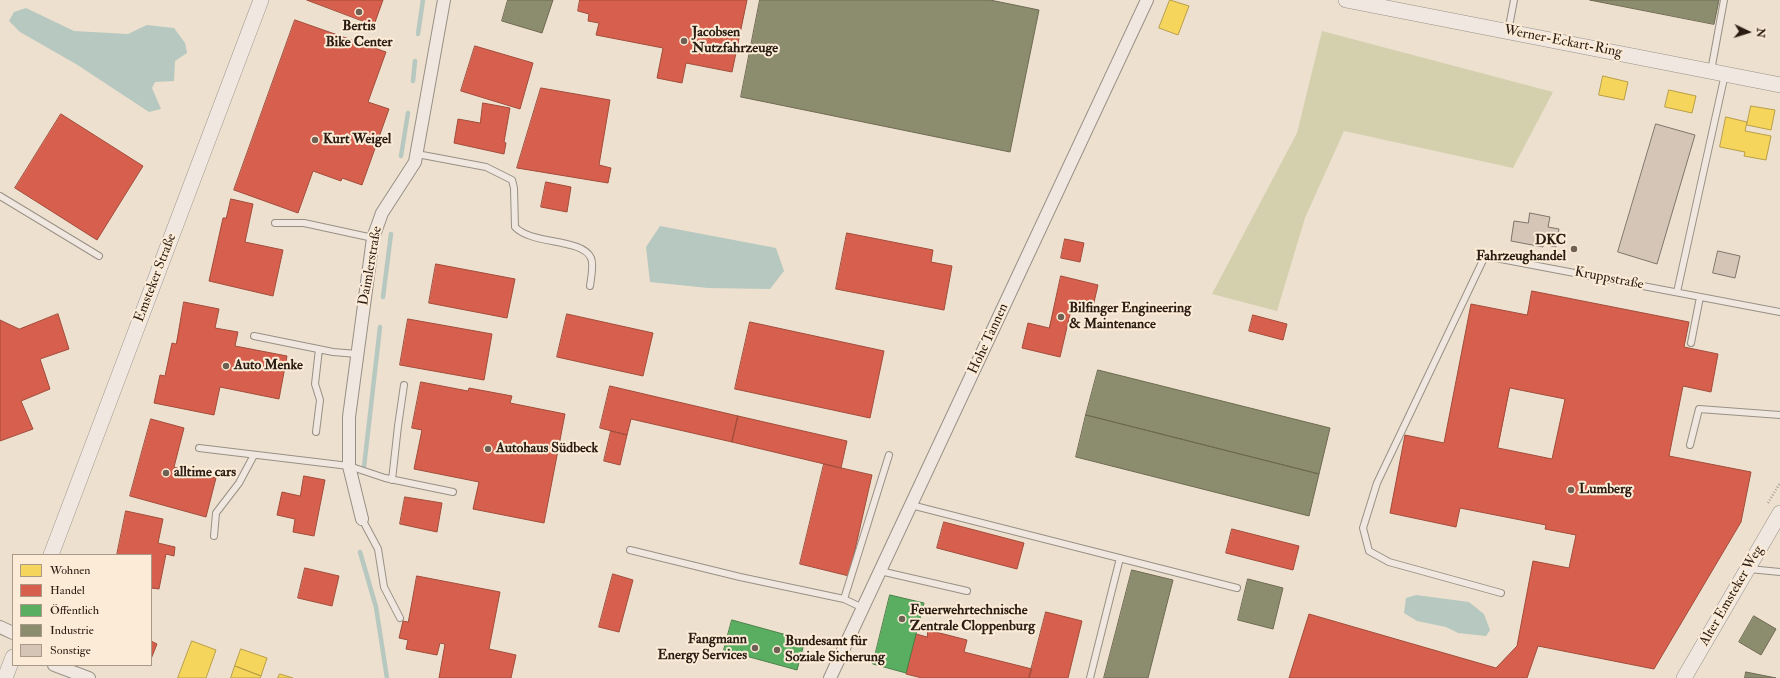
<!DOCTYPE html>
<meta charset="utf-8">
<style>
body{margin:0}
#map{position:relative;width:1780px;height:678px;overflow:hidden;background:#ede0cf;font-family:"IM FELL Double Pica",serif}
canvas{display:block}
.legend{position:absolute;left:12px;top:554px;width:140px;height:112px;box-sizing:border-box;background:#fcecd7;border:1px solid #a89988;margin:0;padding:5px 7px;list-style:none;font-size:12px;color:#291c12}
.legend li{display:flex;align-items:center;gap:8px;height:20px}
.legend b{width:20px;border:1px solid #a89988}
.north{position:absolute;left:1728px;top:12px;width:40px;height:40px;-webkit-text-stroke:3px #fcecd7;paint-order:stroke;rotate:94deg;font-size:11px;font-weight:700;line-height:16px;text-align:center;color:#291c12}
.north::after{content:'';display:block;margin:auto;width:14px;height:18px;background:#291c12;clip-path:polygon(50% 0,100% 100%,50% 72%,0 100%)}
</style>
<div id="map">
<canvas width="1780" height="678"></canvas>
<ul class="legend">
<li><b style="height:11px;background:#f6d55c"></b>Wohnen</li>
<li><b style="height:11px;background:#d6604d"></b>Handel</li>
<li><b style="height:11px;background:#5aae61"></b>Öffentlich</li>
<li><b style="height:11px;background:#8c8c6e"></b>Industrie</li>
<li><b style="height:11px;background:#d5c5b7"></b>Sonstige</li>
</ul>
<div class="north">N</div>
</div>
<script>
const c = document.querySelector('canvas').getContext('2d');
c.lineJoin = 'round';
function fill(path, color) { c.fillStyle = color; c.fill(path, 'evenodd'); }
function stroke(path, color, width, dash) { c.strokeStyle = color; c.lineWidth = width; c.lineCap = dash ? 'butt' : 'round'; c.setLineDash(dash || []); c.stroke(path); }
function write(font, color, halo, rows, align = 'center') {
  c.font = font + ' "IM FELL Double Pica",serif'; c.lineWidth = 4; c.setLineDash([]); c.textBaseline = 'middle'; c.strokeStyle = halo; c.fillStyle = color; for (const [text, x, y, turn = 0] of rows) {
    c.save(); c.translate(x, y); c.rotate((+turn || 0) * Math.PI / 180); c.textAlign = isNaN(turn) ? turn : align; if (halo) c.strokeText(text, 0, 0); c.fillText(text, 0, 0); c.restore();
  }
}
const green = new Path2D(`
 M 1322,31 L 1553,92 L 1513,168 L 1344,131 L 1305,218 L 1277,311 L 1212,294 L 1297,133 Z`);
const water = new Path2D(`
 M 26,8 L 74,31 L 128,34 L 147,25 L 174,28 L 185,43 L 187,53 L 175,61 L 174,81 L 155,82 L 152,88 L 161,109 L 149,112 L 76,64 L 20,32 L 9,21 L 14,12 Z
 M 660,226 L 776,248 L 784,271 L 770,289 L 708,288 L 650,282 L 646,247 Z
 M 1416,595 L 1469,602 L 1484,614 L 1490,630 L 1486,636 L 1458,633 L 1446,627 L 1417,621 L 1404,613 L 1406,598 Z`);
const homes = new Path2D(`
 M 1170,0 L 1189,6 L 1178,35 L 1159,28 Z
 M 1603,76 L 1628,82 L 1624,100 L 1599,95 Z
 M 1669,90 L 1696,96 L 1692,113 L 1665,107 Z
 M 1751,106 L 1775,110 L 1771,130 L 1747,125 Z
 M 1726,117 L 1747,122 L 1745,131 L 1771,136 L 1766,160 L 1744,156 L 1745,152 L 1720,147 Z
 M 192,641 L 216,650 L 206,678 L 178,678 Z
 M 241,649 L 267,658 L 261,676 L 235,666 Z
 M 235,666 L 261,676 L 260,678 L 231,678 Z
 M 280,674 L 293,678 L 278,678 Z`);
const shops = new Path2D(`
 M 307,0 L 383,0 L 374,25 Z
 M 580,0 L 747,0 L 732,72 L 686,63 L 682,83 L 657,78 L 663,48 L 596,35 L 599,23 L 588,21 L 589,14 L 578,11 Z
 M 295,20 L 386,52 L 368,102 L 389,109 L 362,185 L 342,178 L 341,181 L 313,171 L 298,213 L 234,190 Z
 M 475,46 L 533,63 L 520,109 L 461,91 Z
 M 541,88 L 610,100 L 599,165 L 611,168 L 608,183 L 517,168 Z
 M 483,103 L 510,108 L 504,142 L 506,143 L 504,154 L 454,143 L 458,119 L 480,123 Z
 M 61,114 L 143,166 L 97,240 L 15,188 Z
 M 546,182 L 571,187 L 567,212 L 541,207 Z
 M 231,199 L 253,204 L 245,242 L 283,250 L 273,296 L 209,281 L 223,218 L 226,218 Z
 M 847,233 L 933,250 L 931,262 L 952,266 L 944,310 L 836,289 Z
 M 1065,239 L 1084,243 L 1080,262 L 1061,258 Z
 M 436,264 L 515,279 L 507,318 L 429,303 Z
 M 1061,276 L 1098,285 L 1092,311 L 1072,306 L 1060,357 L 1022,348 L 1028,323 L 1049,328 Z
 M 1532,291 L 1689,322 L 1684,347 L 1718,354 L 1711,392 L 1683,386 L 1669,456 L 1751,472 L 1741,522 L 1654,669 L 1538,646 L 1527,678 L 1289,678 L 1309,614 L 1496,668 L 1517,646 L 1533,561 L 1569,568 L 1576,535 L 1545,529 L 1546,525 L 1460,508 L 1456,527 L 1390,513 L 1405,435 L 1444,443 L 1471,304 L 1527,315 ZM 1510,388 L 1565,399 L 1552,459 L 1498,448 Z
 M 184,302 L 219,309 L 215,328 L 238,332 L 235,346 L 287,356 L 279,399 L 220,387 L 214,415 L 154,403 L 160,375 L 165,376 L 172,343 L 176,344 Z
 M 58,314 L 69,349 L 40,359 L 50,389 L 21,401 L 33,429 L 0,441 L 0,320 L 19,329 Z
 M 567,314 L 653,333 L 643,376 L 557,357 Z
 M 1253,315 L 1287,324 L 1283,340 L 1249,331 Z
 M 408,319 L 492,334 L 484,380 L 400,365 Z
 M 750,322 L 884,351 L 870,418 L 735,389 Z
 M 421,382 L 468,391 L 469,388 L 512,396 L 510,403 L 565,414 L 544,523 L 473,509 L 479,482 L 414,469 L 422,430 L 412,428 Z
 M 610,386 L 738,416 L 732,442 L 631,419 L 627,435 L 600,428 Z
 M 738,416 L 847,441 L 841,468 L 732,442 Z
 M 151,419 L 184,428 L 174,467 L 216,478 L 206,517 L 130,496 Z
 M 611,431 L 627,435 L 620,465 L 604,461 Z
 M 824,464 L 872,475 L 849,576 L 800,564 Z
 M 304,476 L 325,480 L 314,536 L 293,532 L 295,519 L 277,515 L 282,492 L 300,496 Z
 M 405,497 L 442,503 L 437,532 L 400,524 Z
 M 126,511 L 163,519 L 158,543 L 175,547 L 174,556 L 166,554 L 159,589 L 151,588 L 151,555 L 117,555 Z
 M 944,522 L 1024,543 L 1017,569 L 937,548 Z
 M 1232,529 L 1299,546 L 1293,570 L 1226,553 Z
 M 305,568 L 339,576 L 332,606 L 298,598 Z
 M 613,574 L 633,580 L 619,632 L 599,627 Z
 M 417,576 L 500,592 L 489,649 L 516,655 L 511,678 L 439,678 L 445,644 L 440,643 L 437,655 L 406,649 L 408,640 L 399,638 L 403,621 L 408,622 Z
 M 1046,612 L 1082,621 L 1068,678 L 1029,678 Z
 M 928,630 L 967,640 L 964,652 L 1032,669 L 1029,678 L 922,678 L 906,674 L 916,634 L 927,637 Z
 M 151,641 L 157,644 L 151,659 Z`);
const public = new Path2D(`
 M 890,595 L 924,603 L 906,673 L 873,664 Z
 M 732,620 L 805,640 L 797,670 L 724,650 Z`);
const industry = new Path2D(`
 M 508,0 L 553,0 L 542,33 L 502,21 Z
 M 760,0 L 990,0 L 1039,10 L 1010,152 L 741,97 Z
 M 1590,0 L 1719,0 L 1714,24 Z
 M 1098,370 L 1330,428 L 1319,474 L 1086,415 Z
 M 1086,415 L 1319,474 L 1309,516 L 1076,457 Z
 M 1132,570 L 1173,580 L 1148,678 L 1104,678 Z
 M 1248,579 L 1283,588 L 1273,629 L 1238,620 Z
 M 1754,616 L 1776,629 L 1761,655 L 1739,642 Z
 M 1746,672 L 1776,678 L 1745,678 Z`);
const stream = new Path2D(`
 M 418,34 L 423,0
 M 413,81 L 415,61
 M 401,156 L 408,113
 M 383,297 L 391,234
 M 364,467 L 380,327
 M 360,552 L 376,607 L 387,678`);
const building = new Path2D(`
 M 1656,124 L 1695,135 L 1657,264 L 1618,252 Z
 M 1530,213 L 1550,217 L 1548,227 L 1559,229 L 1556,247 L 1543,244 L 1543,247 L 1511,241 L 1514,221 L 1528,223 Z
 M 1718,251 L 1740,256 L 1735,278 L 1713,273 Z`);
const path = new Path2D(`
 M 1768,503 L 1780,483`);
const service = new Path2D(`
 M 1508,32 L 1514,0
 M 1711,71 L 1724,0
 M 417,154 L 486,167 L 512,180 L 514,188 L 515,227 C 532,245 582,238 591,258 C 594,265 591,278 590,286
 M 0,196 L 99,256
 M 275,223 L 304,223 L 373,238
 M 1677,292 L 1725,74
 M 254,336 L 333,352 L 357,354
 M 1691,343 L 1700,297
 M 316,432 L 320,400 L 315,384 L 319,349
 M 1690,445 L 1699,409 L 1780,415
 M 199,448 L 349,466 L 385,478 L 453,492
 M 392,480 L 398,426 L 404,385
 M 911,505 L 1237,588
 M 362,519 L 378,549 L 384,587 L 400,618
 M 214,536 L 216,513 L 239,483 L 254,455
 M 630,550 L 740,577 L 844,599 L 863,608
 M 1749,569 L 1780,572
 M 880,571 L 967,591
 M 1501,593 L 1389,562 L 1369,551 L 1363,528 L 1377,483 L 1485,256 L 1780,312
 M 844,599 L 889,455
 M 1090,678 L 1120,558`);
const minor = new Path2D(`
 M 362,519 L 349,466 L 349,417 L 373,238 L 382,213 L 415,162 L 444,0
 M 0,627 L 13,633
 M 54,665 L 89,678
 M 830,678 L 1147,0`);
const tertiary = new Path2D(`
 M 1346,0 L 1780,85
 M 51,555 L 261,0
 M 5,678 L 13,657
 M 1684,678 L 1780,513`);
const markers = [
 [359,12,4,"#6e6154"],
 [684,41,4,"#6e6154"],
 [315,140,4,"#6e6154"],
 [1574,249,4,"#6e6154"],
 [1061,317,4,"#6e6154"],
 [226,366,4,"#6e6154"],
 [488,449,4,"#6e6154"],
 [166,473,4,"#6e6154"],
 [1571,490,4,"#6e6154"],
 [902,619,4,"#6e6154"],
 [755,648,4,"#6e6154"],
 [777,650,4,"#6e6154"]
];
const poiNames = [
 ["Bertis",359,27,"center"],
 ["Bike Center",359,43,"center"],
 ["Jacobsen",692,33],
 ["Nutzfahrzeuge",692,49],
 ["Kurt Weigel",323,140],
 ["DKC",1566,241,"right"],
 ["Fahrzeughandel",1566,257,"right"],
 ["Bilfinger Engineering",1069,309],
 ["& Maintenance",1069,325],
 ["Auto Menke",234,366],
 ["Autohaus Südbeck",496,449],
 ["alltime cars",174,473],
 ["Lumberg",1579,490],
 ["Feuerwehrtechnische",910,611],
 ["Zentrale Cloppenburg",910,627],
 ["Fangmann",747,640,"right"],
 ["Energy Services",747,656,"right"],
 ["Bundesamt für",785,642],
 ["Soziale Sicherung",785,658]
];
const streetNames = [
 ["Werner-Eckart-Ring",1563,42,11],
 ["Daimlerstraße",371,266,-80],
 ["Emsteker Straße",156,278,-69],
 ["Kruppstraße",1609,279,11],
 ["Hohe Tannen",989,339,-65],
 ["Alter Emsteker Weg",1732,596,-60]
];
fill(green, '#d4d0ae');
fill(water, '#b6c8bf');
fill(homes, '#f6d55c');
stroke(homes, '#b89e46', 1);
fill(shops, '#d6604d');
stroke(shops, '#a24c3b', 1);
fill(public, '#5aae61');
stroke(public, '#4b8249', 1);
fill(industry, '#8c8c6e');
stroke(industry, '#6e6a52', 1);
stroke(stream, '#b6c8bf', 4.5);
fill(building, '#d5c5b7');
stroke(building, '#7d756b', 1);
stroke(service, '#989085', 8);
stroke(minor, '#989085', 14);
stroke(tertiary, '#989085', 16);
stroke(path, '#aaa39b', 2.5, [1, 2]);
stroke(service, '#f0e8e0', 6);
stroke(minor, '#f0e8e0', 12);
stroke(tertiary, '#f0e8e0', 15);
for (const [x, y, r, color] of markers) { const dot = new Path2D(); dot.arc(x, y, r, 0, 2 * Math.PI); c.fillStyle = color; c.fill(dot); stroke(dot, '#fcecd7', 1.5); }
write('bold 14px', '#291c12', '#fcecd7', poiNames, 'left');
write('14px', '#291c12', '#fcecd7', streetNames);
</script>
